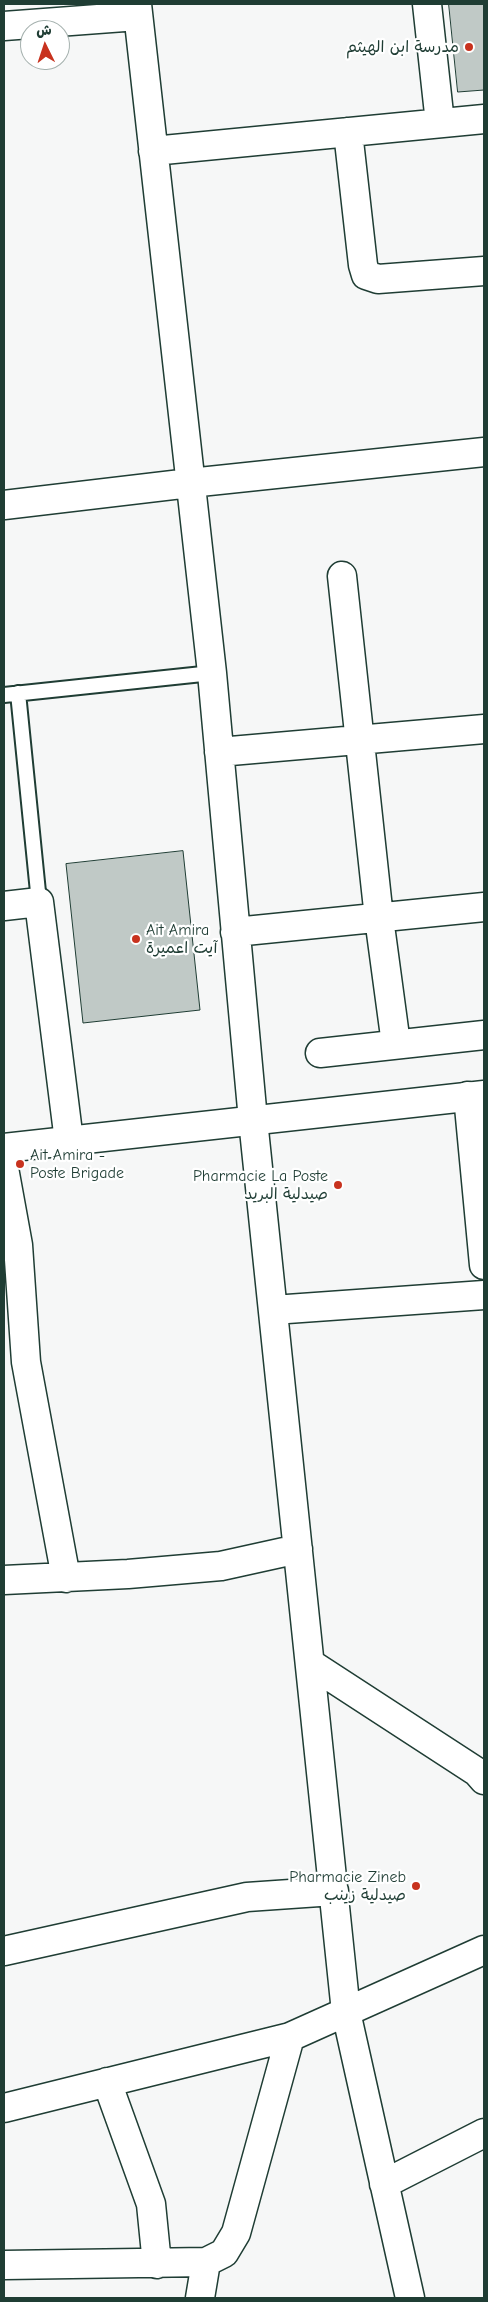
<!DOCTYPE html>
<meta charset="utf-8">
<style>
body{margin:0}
#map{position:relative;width:488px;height:2302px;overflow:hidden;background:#f6f7f7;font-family:"Comic Neue","Playpen Sans Arabic",sans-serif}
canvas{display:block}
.frame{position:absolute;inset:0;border:5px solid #1f3d34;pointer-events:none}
.north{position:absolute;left:20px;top:20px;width:50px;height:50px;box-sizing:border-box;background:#fff;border:1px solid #a5b1ae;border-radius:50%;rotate:356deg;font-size:14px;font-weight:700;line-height:20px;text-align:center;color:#1f3d34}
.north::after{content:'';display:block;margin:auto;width:18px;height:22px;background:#c8321e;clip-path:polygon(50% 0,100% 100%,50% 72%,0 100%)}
</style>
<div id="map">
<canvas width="488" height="2302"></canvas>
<div class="frame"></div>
<div class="north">ش</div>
</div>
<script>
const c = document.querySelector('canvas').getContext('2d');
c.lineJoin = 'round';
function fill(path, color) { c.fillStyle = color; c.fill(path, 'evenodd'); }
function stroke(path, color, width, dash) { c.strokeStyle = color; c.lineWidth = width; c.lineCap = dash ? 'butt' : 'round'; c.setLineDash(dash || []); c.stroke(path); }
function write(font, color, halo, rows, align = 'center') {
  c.font = font + ' "Comic Neue","Playpen Sans Arabic",sans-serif'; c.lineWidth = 4.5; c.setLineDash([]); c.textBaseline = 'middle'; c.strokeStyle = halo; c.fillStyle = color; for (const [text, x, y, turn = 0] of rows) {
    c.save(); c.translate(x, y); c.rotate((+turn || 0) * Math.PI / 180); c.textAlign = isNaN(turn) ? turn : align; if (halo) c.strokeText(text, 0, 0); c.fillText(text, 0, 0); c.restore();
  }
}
const building = new Path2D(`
 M 449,4 L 484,4 L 484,90 L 458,92 Z
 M 183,851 L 200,1010 L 83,1023 L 66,864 Z`);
const service = new Path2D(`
 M 18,693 L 39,902
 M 4,695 L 212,673`);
const minor = new Path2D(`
 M 137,4 L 212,673 L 253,1120 L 346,2012 L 410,2298
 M 427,4 L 440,123
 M 4,26 L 138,16
 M 348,132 L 363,265 L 366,275 L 378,279 L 484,271
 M 153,151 L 484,119
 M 4,505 L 190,483 L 484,452
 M 342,576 L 379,918 L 396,1044
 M 219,752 L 484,729
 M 4,906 L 39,902 L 69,1141
 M 235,932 L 484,907
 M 320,1053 L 484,1035
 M 468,1096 L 484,1265
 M 4,1168 L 18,1245 L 26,1362 L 66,1578
 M 273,1310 L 484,1295
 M 4,1580 L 128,1574 L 221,1566 L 298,1549
 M 311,1664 L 477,1772 L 484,1780
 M 4,1951 L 247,1897 L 334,1891
 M 107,2082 L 151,2204 L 157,2264
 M 4,2108 L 290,2037 L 484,1950
 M 384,2184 L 484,2133
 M 4,2265 L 206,2262 L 224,2253 L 236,2233 L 290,2037
 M 200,2298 L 206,2262`);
const tertiary = new Path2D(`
 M 4,1148 L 484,1095`);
const markers = [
 [469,47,5,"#c8321e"],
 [136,939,5,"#c8321e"],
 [20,1164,5,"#c8321e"],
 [338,1185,5,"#c8321e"],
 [416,1886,5,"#c8321e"]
];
const poiNames = [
 ["مدرسة ابن الهيثم",459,47],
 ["Ait Amira",146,930,"left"],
 ["آيت اعميرة",146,948,"left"],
 ["Ait Amira -",30,1155,"left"],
 ["Poste Brigade",30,1173,"left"],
 ["Pharmacie La Poste",328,1176],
 ["صيدلية البريد",328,1194],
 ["Pharmacie Zineb",406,1877],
 ["صيدلية زينب",406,1895]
];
fill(building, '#c0c9c6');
stroke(building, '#1f3d34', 1);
stroke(service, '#1f3d34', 18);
stroke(minor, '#1f3d34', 31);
stroke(tertiary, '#1f3d34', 31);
stroke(service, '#fff', 14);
stroke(minor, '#fff', 28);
stroke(tertiary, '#fff', 28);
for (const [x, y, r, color] of markers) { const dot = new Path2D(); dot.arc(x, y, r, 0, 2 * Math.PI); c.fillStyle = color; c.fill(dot); stroke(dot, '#fff', 2); }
write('16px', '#1f3d34', '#fff', poiNames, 'right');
</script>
